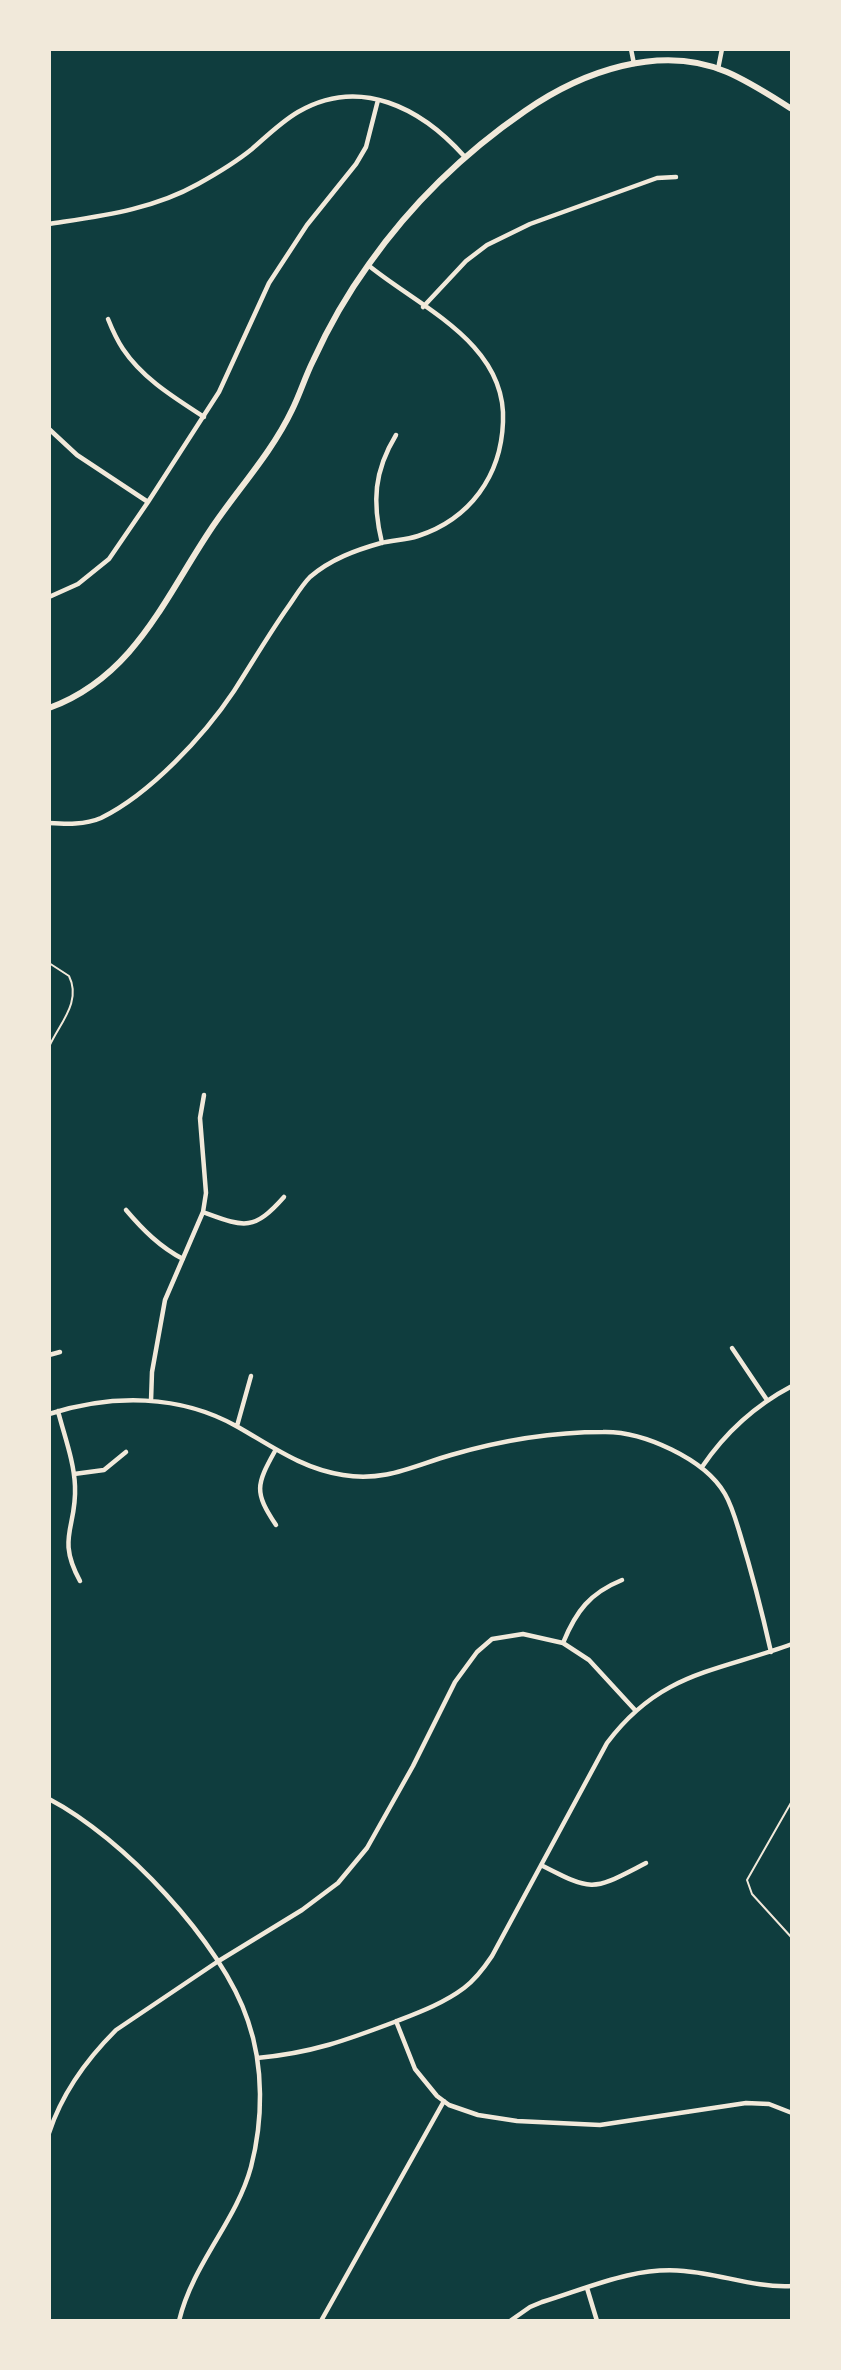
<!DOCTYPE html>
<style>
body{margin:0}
#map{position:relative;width:841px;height:2370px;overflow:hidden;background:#0f3d3e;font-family:"Public Sans",sans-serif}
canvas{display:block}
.frame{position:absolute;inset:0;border:51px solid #f1e9da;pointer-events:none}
</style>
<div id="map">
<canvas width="841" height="2370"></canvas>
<div class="frame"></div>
</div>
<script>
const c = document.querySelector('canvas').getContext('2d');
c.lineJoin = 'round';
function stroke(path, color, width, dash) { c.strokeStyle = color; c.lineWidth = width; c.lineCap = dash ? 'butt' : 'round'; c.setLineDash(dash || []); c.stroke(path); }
const path = new Path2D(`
 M 49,963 L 69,976 C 82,1002 59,1024 49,1047
 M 792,1801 L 747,1880 L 752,1894 L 792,1938`);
const minor = new Path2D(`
 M 631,49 L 634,64
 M 718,69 L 722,49
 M 49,224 C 100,216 152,210 198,184 C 216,174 236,162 252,149 C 267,136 281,122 298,112 C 360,76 421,108 464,156
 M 423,307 L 466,261 L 487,245 L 530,224 L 657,178 L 676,177
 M 108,319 C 112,329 117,340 123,349 C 143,379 175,398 204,417
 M 49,429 L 77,455 L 148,502
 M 382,543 C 372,502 374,471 396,435
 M 49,597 L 78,584 L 109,559 L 148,502 L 219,392 L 269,283 L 307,225 L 356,164 L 366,147 L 378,100
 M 49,823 C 66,824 85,825 101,818 C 150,794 204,736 234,691 C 252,663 269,634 288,607 C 295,597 302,585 310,577 C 331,559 356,550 381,543 C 393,540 406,540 418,536 C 470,519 501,476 503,422 C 507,343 419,307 368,265
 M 126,1210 C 143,1230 160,1247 183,1259
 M 203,1212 C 244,1227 253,1232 284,1197
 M 732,1348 L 767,1400
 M 49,1355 L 60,1352
 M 151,1401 L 152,1372 L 165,1300 L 203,1212 L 206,1193 L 200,1118 L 204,1095
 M 58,1411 C 64,1435 74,1461 75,1486 C 77,1528 56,1537 80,1581
 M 49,1414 C 112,1394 180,1394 238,1427 C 273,1447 303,1469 343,1475 C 385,1482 413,1466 451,1455 C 499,1441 553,1432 603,1432 C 643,1431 705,1459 725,1494 C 732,1506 736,1521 740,1534 C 752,1573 762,1612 771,1652
 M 237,1426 L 251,1376
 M 275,1451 C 256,1485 254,1492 276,1525
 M 702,1467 C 725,1433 756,1405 792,1386
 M 74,1474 L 104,1470 L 126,1452
 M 563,1643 C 576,1611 590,1593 622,1580
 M 49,1799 C 122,1837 222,1942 248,2021 C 264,2067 263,2121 251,2167 C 236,2222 193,2263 179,2321
 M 541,1865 C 595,1893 593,1890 646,1863
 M 396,2021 L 415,2069 L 437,2096 L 449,2105 L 478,2115 L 517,2121 L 600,2125 L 746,2103 L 769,2104 L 792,2113
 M 257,2058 C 312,2053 347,2040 397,2021 C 420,2012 444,2003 464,1988 C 476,1979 484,1968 492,1956 L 607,1743 C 660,1672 716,1672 792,1644
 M 49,2133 C 62,2093 87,2059 116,2030 L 217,1962 L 302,1910 L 338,1883 L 367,1848 L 413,1766 L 455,1682 L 477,1652 L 492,1639 L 523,1634 L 563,1643 L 589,1660 L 635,1710
 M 587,2288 L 597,2321
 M 321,2321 L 444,2101
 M 510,2321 L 530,2307 L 542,2302 C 588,2288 635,2266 684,2271 C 721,2274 755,2288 792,2286`);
const secondary = new Path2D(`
 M 49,708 C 134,677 164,599 211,529 C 237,490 271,454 292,410 C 300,394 305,377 313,361 C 328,328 348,293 369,264 C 412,203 464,153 525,111 C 581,72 660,43 727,72 C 750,82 771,96 792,109`);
stroke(path, '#f1e9da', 2);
stroke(minor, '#f1e9da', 4.5);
stroke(secondary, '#f1e9da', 6);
</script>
